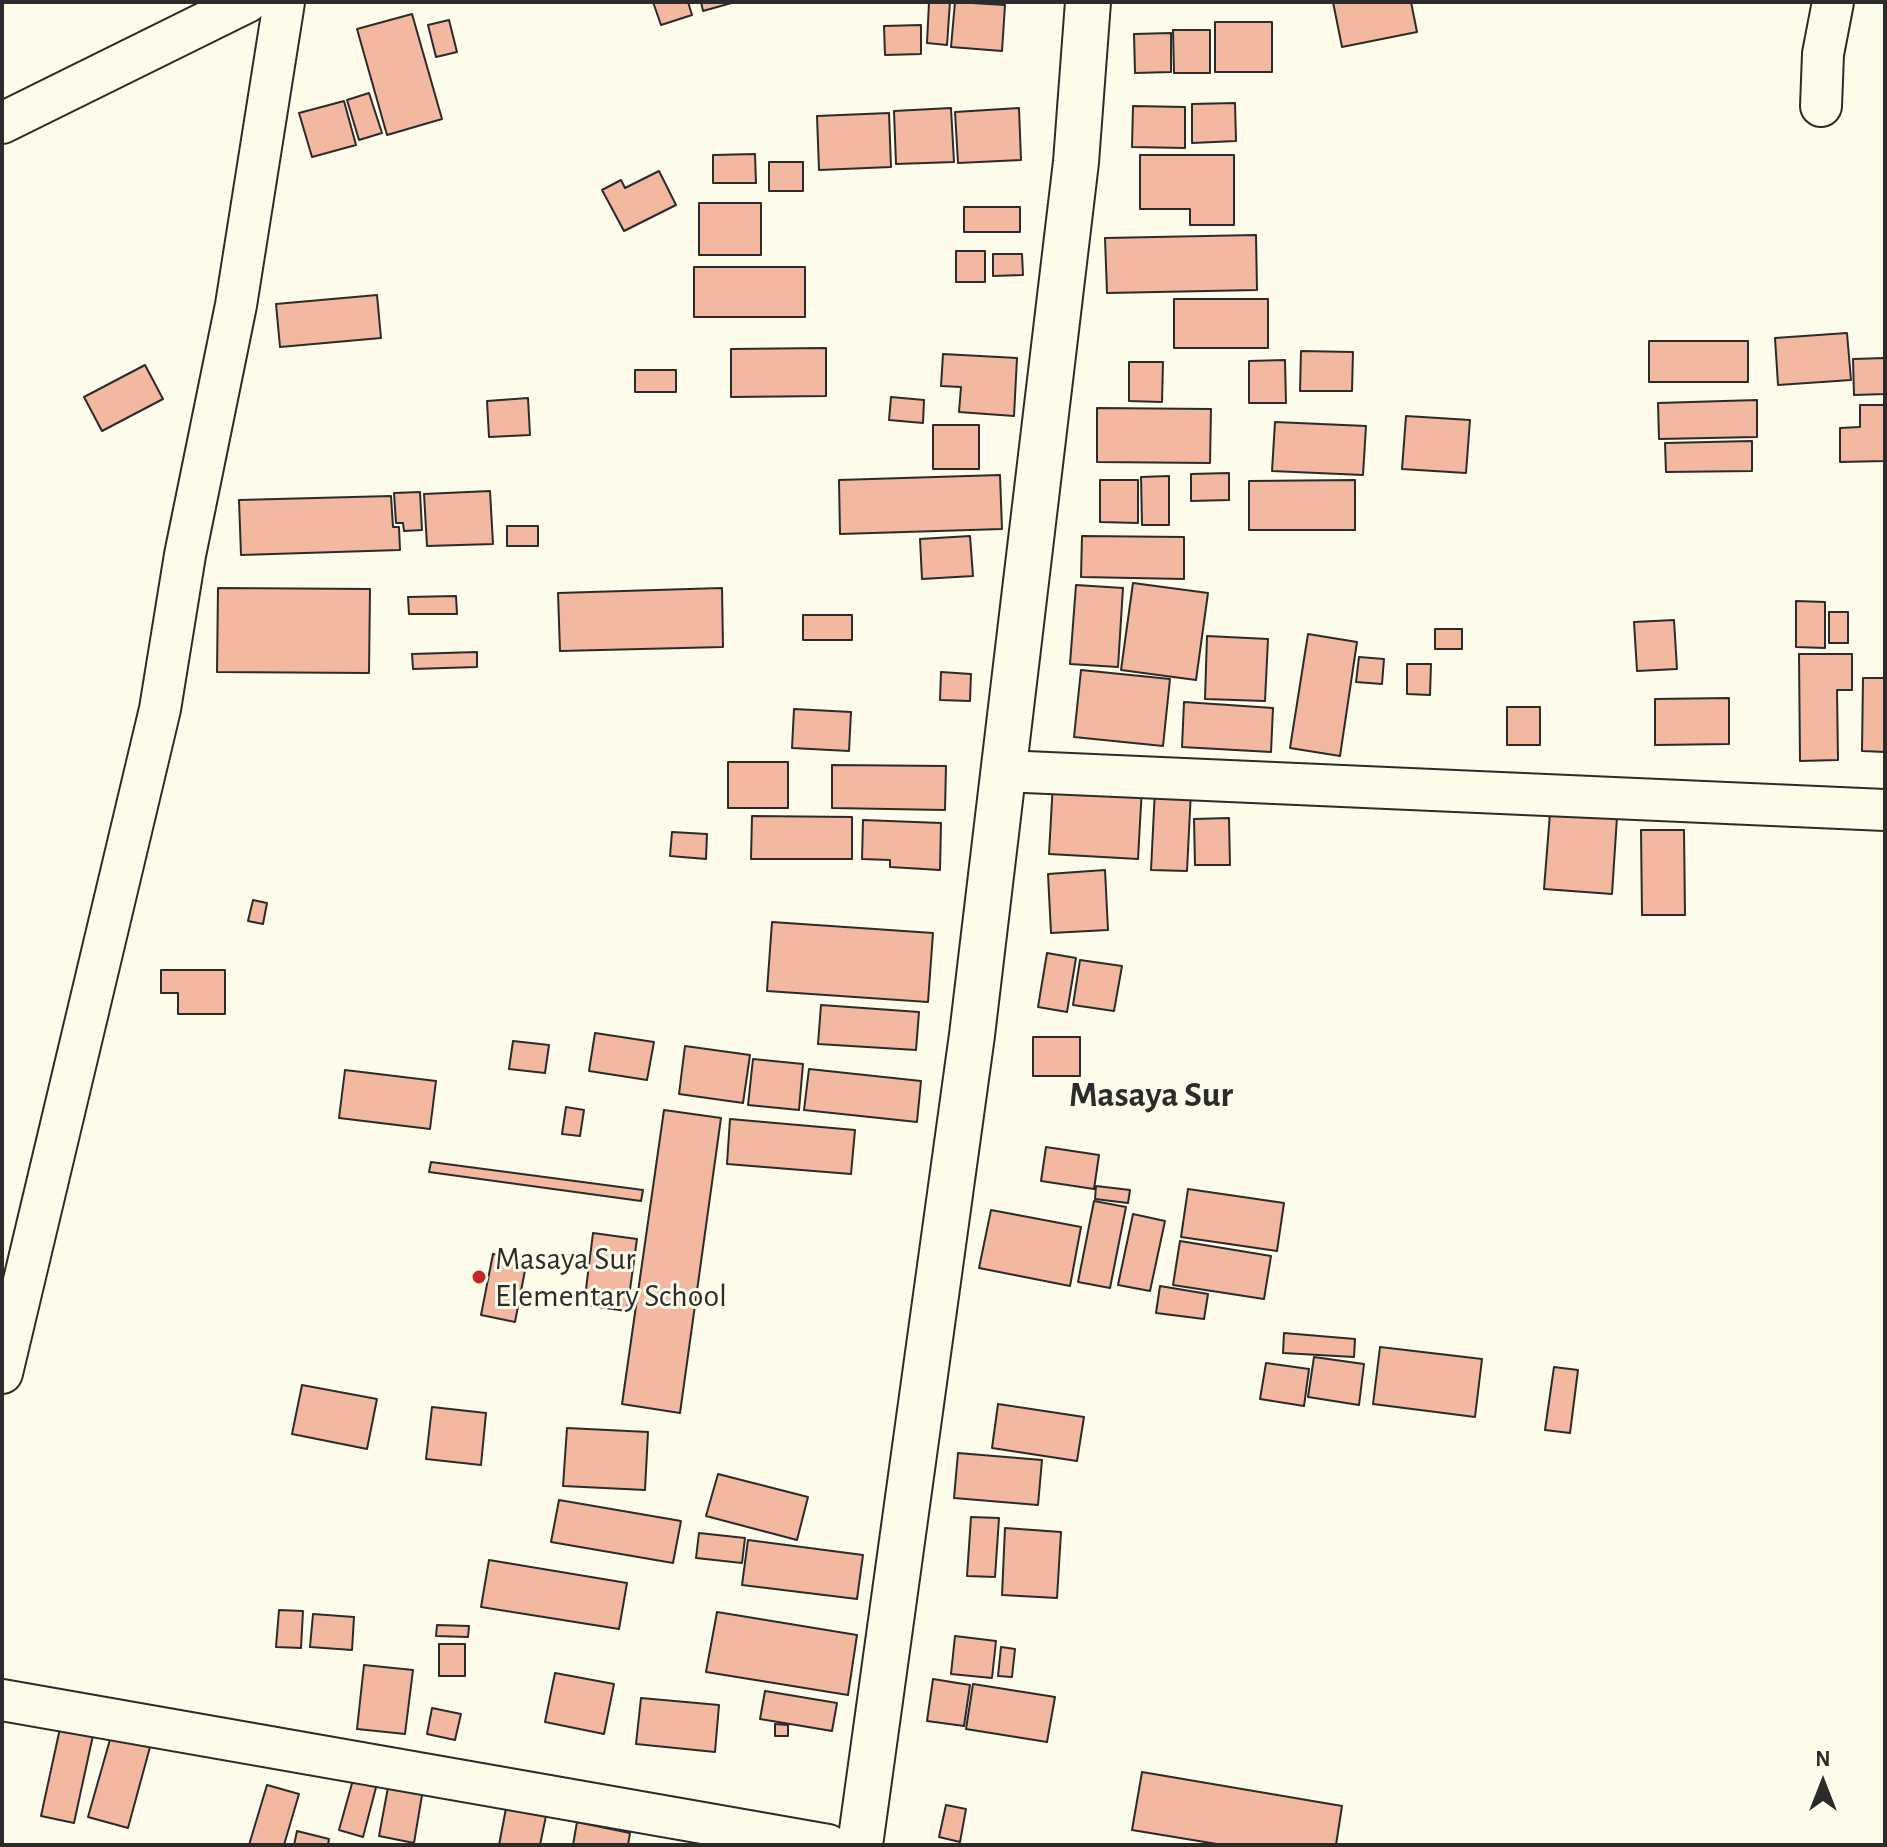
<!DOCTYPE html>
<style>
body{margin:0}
#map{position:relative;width:1887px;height:1847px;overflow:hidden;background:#fdfbea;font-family:"Alegreya Sans",sans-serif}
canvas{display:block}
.frame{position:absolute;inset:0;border:4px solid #2b2b2b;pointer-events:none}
.north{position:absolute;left:1783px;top:1743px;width:80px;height:80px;-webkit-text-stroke:6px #fdfbea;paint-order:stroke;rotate:0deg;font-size:22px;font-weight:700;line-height:32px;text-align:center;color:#2b2b2b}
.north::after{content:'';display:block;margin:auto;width:28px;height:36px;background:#2b2b2b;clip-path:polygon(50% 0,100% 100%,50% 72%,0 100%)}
</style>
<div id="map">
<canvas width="1887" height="1847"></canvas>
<div class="frame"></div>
<div class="north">N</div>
</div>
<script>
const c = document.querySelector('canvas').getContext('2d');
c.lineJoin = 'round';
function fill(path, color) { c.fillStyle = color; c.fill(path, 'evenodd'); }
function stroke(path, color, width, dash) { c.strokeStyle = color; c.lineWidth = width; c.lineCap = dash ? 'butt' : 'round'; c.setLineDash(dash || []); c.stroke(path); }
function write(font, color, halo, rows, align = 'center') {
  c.font = font + ' "Alegreya Sans",sans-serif'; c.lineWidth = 6; c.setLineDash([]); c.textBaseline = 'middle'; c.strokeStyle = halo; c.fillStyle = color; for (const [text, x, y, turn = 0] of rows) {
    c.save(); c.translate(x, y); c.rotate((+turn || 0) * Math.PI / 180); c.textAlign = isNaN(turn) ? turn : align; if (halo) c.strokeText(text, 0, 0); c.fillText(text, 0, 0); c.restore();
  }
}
const building = new Path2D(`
 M 653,2 L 688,2 L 692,15 L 661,25 Z
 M 701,2 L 735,2 L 703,11 Z
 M 929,2 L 950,2 L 947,45 L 927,43 Z
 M 955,2 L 1005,5 L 1002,51 L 951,47 Z
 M 1333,2 L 1411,2 L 1417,32 L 1342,47 Z
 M 412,14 L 442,119 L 387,135 L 357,29 Z
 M 449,20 L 457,52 L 436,57 L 428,25 Z
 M 1215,22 L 1272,22 L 1272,72 L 1215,72 Z
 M 921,25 L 921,54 L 885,55 L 884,26 Z
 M 1173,30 L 1210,30 L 1210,73 L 1174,73 Z
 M 1171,33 L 1171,72 L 1135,73 L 1134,34 Z
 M 369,93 L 382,133 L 359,140 L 347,100 Z
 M 344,101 L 356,145 L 312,157 L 299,113 Z
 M 1235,103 L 1236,141 L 1192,143 L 1192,104 Z
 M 1133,106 L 1185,107 L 1185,148 L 1132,147 Z
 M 951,108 L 954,162 L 896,164 L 894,111 Z
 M 1019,108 L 1021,160 L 958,163 L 955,112 Z
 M 889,113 L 891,167 L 819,170 L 817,116 Z
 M 755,154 L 756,183 L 713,183 L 713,155 Z
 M 1140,155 L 1234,155 L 1234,225 L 1190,225 L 1190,209 L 1140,209 Z
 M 769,162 L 803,162 L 803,191 L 769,191 Z
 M 659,171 L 676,205 L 624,231 L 602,190 L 621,180 L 625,188 Z
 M 699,203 L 761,203 L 761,255 L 699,255 Z
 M 964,207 L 1020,207 L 1020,232 L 964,232 Z
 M 1256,235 L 1257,290 L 1107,293 L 1105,238 Z
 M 956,251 L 985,251 L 985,282 L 956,282 Z
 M 993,254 L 1022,254 L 1023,275 L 993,276 Z
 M 694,267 L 805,267 L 805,317 L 694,317 Z
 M 377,295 L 381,338 L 280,347 L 276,304 Z
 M 1174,299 L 1268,299 L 1268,348 L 1174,348 Z
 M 1847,333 L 1851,380 L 1778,385 L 1775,338 Z
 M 1649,341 L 1748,341 L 1748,382 L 1649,382 Z
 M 826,348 L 826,396 L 731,397 L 731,349 Z
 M 1301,351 L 1353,352 L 1352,391 L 1300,391 Z
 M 943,354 L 1017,358 L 1014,416 L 959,412 L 961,387 L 941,386 Z
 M 1885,358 L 1885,394 L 1854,395 L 1853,359 Z
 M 1285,360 L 1286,403 L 1249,403 L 1249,361 Z
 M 1129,362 L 1163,362 L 1162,402 L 1129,401 Z
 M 145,365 L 163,399 L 102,431 L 84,397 Z
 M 635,370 L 676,370 L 676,392 L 635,392 Z
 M 891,397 L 924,400 L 923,423 L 889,420 Z
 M 528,398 L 530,435 L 489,437 L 487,401 Z
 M 1757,400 L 1757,437 L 1659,439 L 1658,403 Z
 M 1860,405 L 1885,405 L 1885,461 L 1840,462 L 1840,428 L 1860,427 Z
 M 1097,408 L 1211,409 L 1210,463 L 1097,462 Z
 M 1406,416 L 1470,420 L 1466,473 L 1402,469 Z
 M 1275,422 L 1366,426 L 1363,475 L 1272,471 Z
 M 933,425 L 979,425 L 979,469 L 933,469 Z
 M 1752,441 L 1752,471 L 1666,472 L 1665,443 Z
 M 1229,473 L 1229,500 L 1191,501 L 1191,474 Z
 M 1000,475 L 1002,529 L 840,534 L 839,480 Z
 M 1169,476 L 1169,525 L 1142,525 L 1141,477 Z
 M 1100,480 L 1138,480 L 1138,523 L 1100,522 Z
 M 1355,480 L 1355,530 L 1249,530 L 1249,481 Z
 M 490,491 L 493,544 L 427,546 L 424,494 Z
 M 420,492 L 422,530 L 404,531 L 403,523 L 396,523 L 394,493 Z
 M 391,496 L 393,527 L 399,527 L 400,550 L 241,555 L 239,500 Z
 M 507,526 L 538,526 L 538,546 L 507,546 Z
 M 970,536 L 973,576 L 922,579 L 920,539 Z
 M 1082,536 L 1184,537 L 1184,579 L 1081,577 Z
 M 1133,583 L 1208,593 L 1196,680 L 1121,670 Z
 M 1076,585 L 1123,588 L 1118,667 L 1070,664 Z
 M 218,588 L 370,589 L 369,673 L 217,672 Z
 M 722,588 L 723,647 L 560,651 L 558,593 Z
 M 456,596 L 457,614 L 409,614 L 408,597 Z
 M 1796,601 L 1825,602 L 1825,648 L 1796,647 Z
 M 1829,612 L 1848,612 L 1848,643 L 1829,643 Z
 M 803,615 L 852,615 L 852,640 L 803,640 Z
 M 1674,620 L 1677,669 L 1637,671 L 1634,622 Z
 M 1435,629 L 1462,629 L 1462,649 L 1435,649 Z
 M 1308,634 L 1357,642 L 1340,756 L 1290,748 Z
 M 1207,636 L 1268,639 L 1265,701 L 1205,699 Z
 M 477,652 L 477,667 L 413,669 L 412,654 Z
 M 1799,654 L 1852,654 L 1852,690 L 1837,690 L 1838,760 L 1800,761 Z
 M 1359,657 L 1384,659 L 1382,684 L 1356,682 Z
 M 1407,664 L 1431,664 L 1430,695 L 1407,694 Z
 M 1081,670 L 1170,679 L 1163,746 L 1074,737 Z
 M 941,672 L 971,674 L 970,701 L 940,700 Z
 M 1863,678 L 1885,678 L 1885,752 L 1862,751 Z
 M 1729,698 L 1729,744 L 1655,745 L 1655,699 Z
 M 1184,702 L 1273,708 L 1271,752 L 1182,747 Z
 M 1507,707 L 1540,707 L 1540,745 L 1507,745 Z
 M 794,709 L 851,712 L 849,751 L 792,748 Z
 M 728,762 L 788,762 L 788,808 L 728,808 Z
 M 832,765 L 946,766 L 945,810 L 832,808 Z
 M 1053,782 L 1142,787 L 1138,859 L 1049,854 Z
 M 1155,789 L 1191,791 L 1187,871 L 1151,870 Z
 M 1550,813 L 1617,817 L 1612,894 L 1544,889 Z
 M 752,816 L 852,817 L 852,859 L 751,859 Z
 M 1229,818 L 1230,865 L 1195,865 L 1194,819 Z
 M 863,820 L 941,823 L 940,870 L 890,867 L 890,860 L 862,859 Z
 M 1641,830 L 1684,830 L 1685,915 L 1642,915 Z
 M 672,832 L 707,834 L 706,859 L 670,856 Z
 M 1105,870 L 1108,930 L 1051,933 L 1048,874 Z
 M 253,900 L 267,903 L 263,924 L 248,921 Z
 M 772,922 L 933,933 L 928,1002 L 767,991 Z
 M 1047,953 L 1076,958 L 1067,1012 L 1038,1007 Z
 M 1080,960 L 1122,966 L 1114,1011 L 1073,1005 Z
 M 161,970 L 225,970 L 225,1014 L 178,1014 L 178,993 L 161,993 Z
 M 821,1005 L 919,1012 L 916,1050 L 818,1044 Z
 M 595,1033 L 654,1042 L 647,1080 L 589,1071 Z
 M 1033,1037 L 1080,1037 L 1080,1076 L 1033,1076 Z
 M 513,1041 L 549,1045 L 545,1073 L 509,1069 Z
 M 685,1046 L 750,1055 L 743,1103 L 679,1094 Z
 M 753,1059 L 803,1064 L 799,1110 L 748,1105 Z
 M 809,1069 L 921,1081 L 917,1122 L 804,1110 Z
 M 345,1070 L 436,1081 L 430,1129 L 339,1118 Z
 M 566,1107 L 584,1110 L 580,1136 L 562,1134 Z
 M 664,1110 L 721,1118 L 680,1413 L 622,1404 Z
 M 730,1119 L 855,1130 L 851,1174 L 727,1164 Z
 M 1046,1147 L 1099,1155 L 1094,1189 L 1041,1181 Z
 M 431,1162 L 643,1190 L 641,1201 L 429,1172 Z
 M 1096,1186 L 1130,1190 L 1128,1203 L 1095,1199 Z
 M 1188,1189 L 1284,1203 L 1277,1251 L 1181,1237 Z
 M 1094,1201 L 1126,1207 L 1110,1288 L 1078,1282 Z
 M 991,1210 L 1081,1227 L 1070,1286 L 979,1268 Z
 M 1133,1214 L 1165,1221 L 1150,1291 L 1118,1285 Z
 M 593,1233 L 637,1239 L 627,1311 L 584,1305 Z
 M 1180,1241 L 1271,1256 L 1264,1299 L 1173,1285 Z
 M 493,1254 L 527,1260 L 515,1322 L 481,1315 Z
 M 1160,1286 L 1208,1294 L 1204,1319 L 1156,1313 Z
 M 1284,1333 L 1355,1339 L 1354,1357 L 1283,1353 Z
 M 1380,1347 L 1482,1359 L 1475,1417 L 1373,1404 Z
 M 1314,1357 L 1364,1364 L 1359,1405 L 1308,1397 Z
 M 1266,1363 L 1309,1369 L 1304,1406 L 1260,1399 Z
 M 1554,1367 L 1578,1370 L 1570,1433 L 1545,1430 Z
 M 302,1385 L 377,1399 L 367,1449 L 292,1434 Z
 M 998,1404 L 1084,1417 L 1077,1461 L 992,1448 Z
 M 432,1407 L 486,1413 L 481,1465 L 426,1459 Z
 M 567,1428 L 648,1432 L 645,1490 L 563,1486 Z
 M 958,1453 L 1042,1460 L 1038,1505 L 954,1498 Z
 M 718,1474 L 808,1497 L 797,1540 L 706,1516 Z
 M 559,1500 L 681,1521 L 673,1563 L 551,1542 Z
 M 971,1517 L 999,1518 L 995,1577 L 967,1576 Z
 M 1005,1528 L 1061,1532 L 1057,1598 L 1002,1595 Z
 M 699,1533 L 745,1538 L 742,1563 L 696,1558 Z
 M 748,1540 L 863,1555 L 857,1599 L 742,1585 Z
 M 489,1560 L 627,1583 L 619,1629 L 481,1607 Z
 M 279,1610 L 303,1611 L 301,1648 L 276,1647 Z
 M 717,1612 L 857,1635 L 848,1695 L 706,1672 Z
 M 313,1614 L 354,1617 L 352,1650 L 310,1647 Z
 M 437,1625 L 469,1626 L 468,1637 L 436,1636 Z
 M 955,1636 L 996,1641 L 992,1678 L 951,1674 Z
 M 439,1644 L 465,1644 L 465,1676 L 439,1676 Z
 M 1001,1647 L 1015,1649 L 1012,1677 L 998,1676 Z
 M 364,1665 L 413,1670 L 405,1734 L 357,1729 Z
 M 555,1673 L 614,1684 L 604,1734 L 545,1722 Z
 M 933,1679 L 970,1685 L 964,1726 L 927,1721 Z
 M 973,1684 L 1055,1697 L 1047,1742 L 966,1729 Z
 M 765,1691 L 837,1703 L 832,1731 L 760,1719 Z
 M 641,1698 L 719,1705 L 715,1752 L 636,1744 Z
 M 432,1708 L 461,1714 L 455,1740 L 427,1734 Z
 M 62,1719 L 95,1726 L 74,1823 L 41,1816 Z
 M 775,1724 L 788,1725 L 788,1736 L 775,1736 Z
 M 111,1736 L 150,1747 L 128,1828 L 88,1817 Z
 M 356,1769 L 379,1776 L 363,1837 L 339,1830 Z
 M 391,1771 L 425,1777 L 414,1843 L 379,1836 Z
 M 1142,1772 L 1342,1806 L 1336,1845 L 1223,1845 L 1132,1830 Z
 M 267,1785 L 299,1794 L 284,1845 L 249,1845 Z
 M 507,1803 L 547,1811 L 540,1845 L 499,1845 Z
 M 946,1805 L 966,1809 L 960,1842 L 939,1837 Z
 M 577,1822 L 630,1833 L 628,1845 L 573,1845 Z
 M 297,1831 L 329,1839 L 328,1845 L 294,1845 Z`);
const minor = new Path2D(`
 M 1821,106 L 1823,54 L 1833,2
 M 2,123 L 247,2
 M 1003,771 L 1885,810
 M 2,1373 L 160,709 L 185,555 L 236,305 L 284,2
 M 2,1700 L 828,1845`);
const major = new Path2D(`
 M 860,1845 L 972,1035 L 1076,162 L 1088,2`);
const markers = [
 [479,1277,8,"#c62828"]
];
const poiNames = [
 ["Masaya Sur",495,1259],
 ["Elementary School",495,1296]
];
const quarterNames = [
 ["Masaya Sur",1151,1095]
];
fill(building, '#f2b8a0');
stroke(building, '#2b2b2b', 2);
stroke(minor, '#2b2b2b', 44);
stroke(major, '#2b2b2b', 48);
stroke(minor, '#fdfbea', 40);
stroke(major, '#fdfbea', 44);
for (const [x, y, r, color] of markers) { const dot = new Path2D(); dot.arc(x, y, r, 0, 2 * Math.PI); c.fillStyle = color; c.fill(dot); stroke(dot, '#fdfbea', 3); }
write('32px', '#2b2b2b', '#fdfbea', poiNames, 'left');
write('bold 36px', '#2b2b2b', '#fdfbea', quarterNames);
</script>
